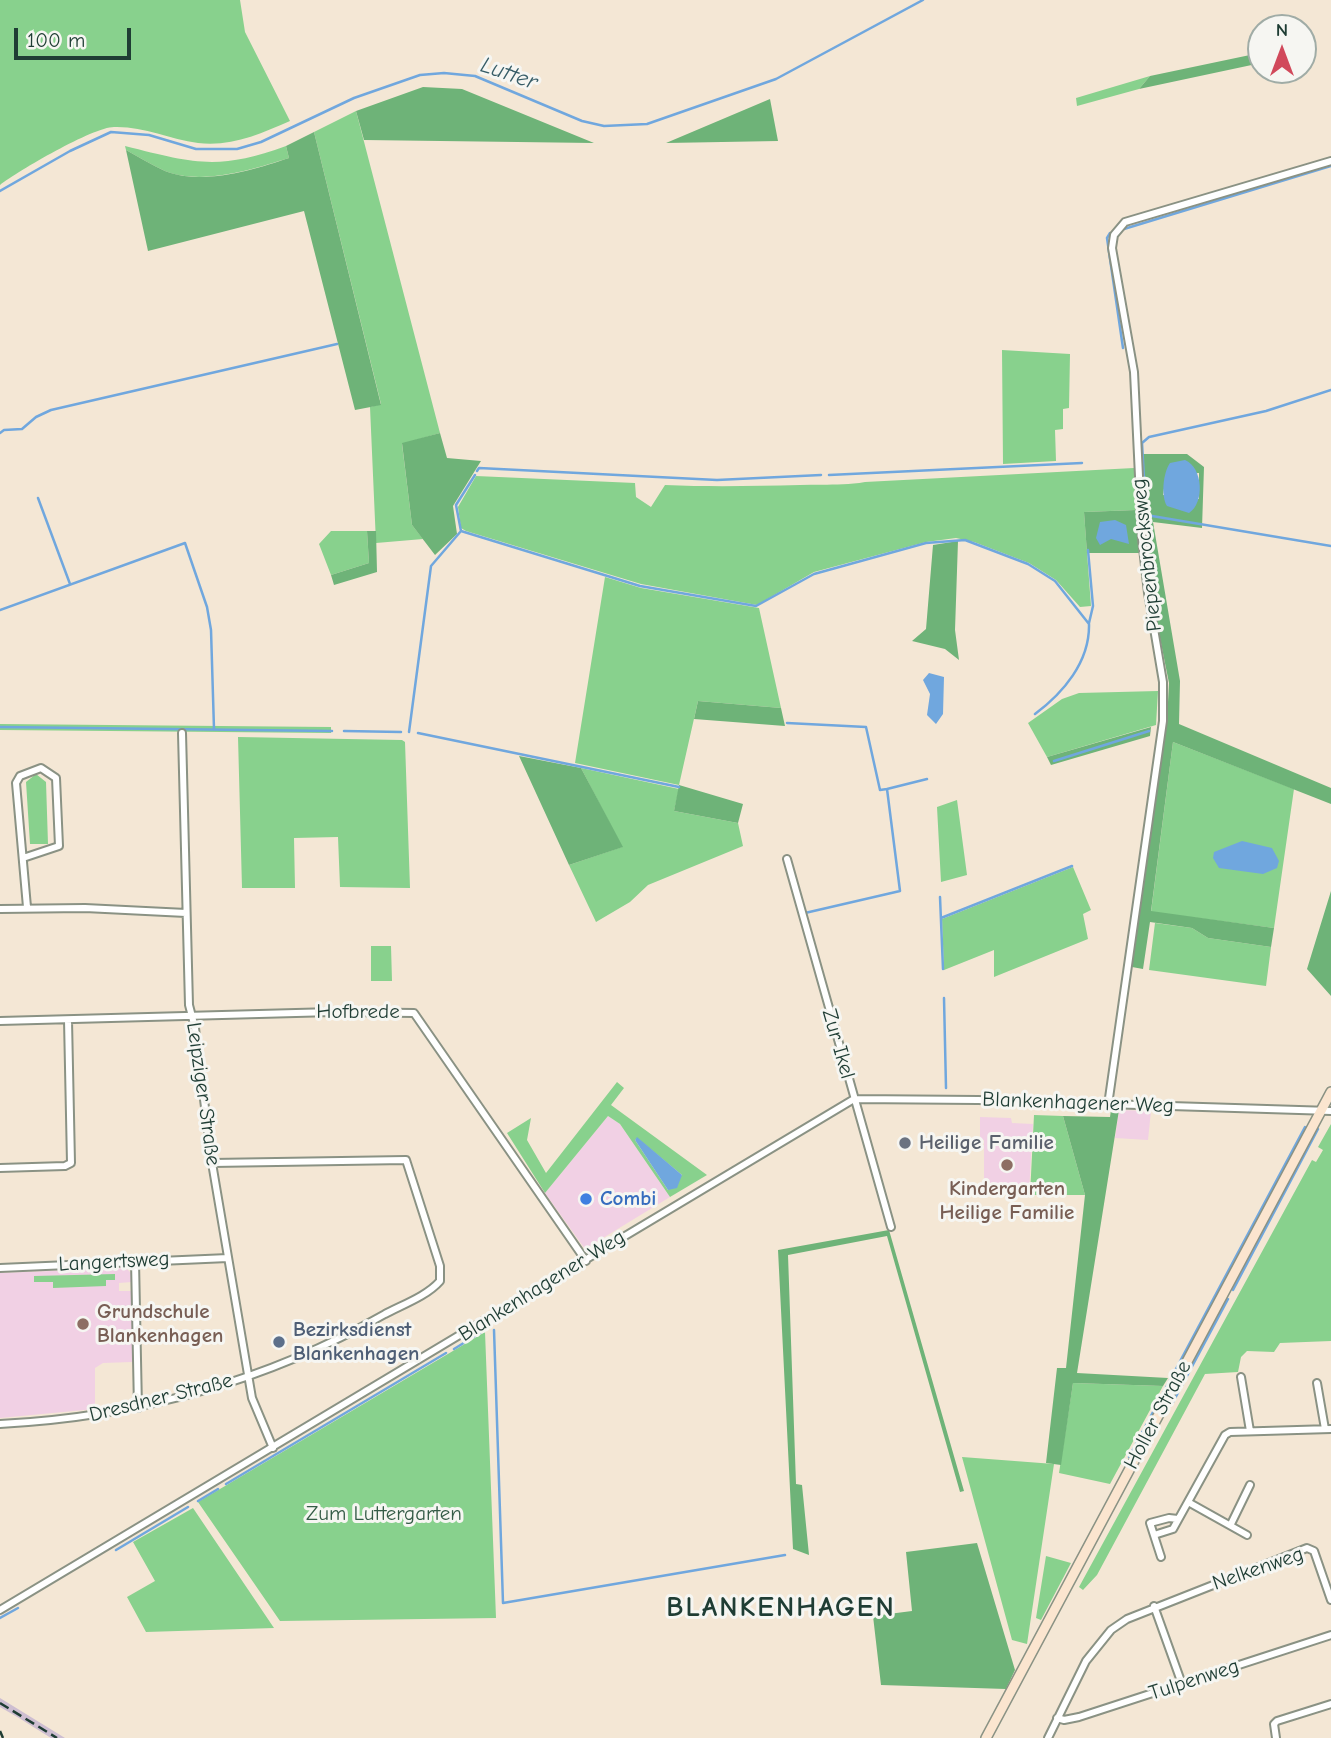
<!DOCTYPE html>
<meta charset="utf-8">
<style>
body{margin:0}
#map{position:relative;width:1331px;height:1738px;overflow:hidden;background:#f4e7d5;font-family:"Comic Neue",sans-serif}
canvas{display:block}
.north{position:absolute;left:1247px;top:14px;width:70px;height:70px;box-sizing:border-box;background:#f6f6f2;border:2px solid #a0aca6;border-radius:50%;rotate:0deg;font-size:19px;font-weight:700;line-height:28px;text-align:center;color:#1f3d34}
.north::after{content:'';display:block;margin:auto;width:24px;height:32px;background:#d1495b;clip-path:polygon(50% 0,100% 100%,50% 72%,0 100%)}
.scale{position:absolute;left:14px;top:28px;width:117px;height:32px;box-sizing:border-box;border:4px solid #1f3d34;border-top:0;padding-left:9px;font-size:21px;line-height:24px;white-space:nowrap;color:#1f3d34;-webkit-text-stroke:5px #f6f6f2;paint-order:stroke}
</style>
<div id="map">
<canvas width="1331" height="1738"></canvas>
<div class="north">N</div>
<div class="scale">100 m</div>
</div>
<script>
const c = document.querySelector('canvas').getContext('2d');
c.lineJoin = 'round';
function fill(path, color) { c.fillStyle = color; c.fill(path, 'evenodd'); }
function stroke(path, color, width, dash) { c.strokeStyle = color; c.lineWidth = width; c.lineCap = dash ? 'butt' : 'round'; c.setLineDash(dash || []); c.stroke(path); }
function write(font, color, halo, rows, align = 'center') {
  c.font = font + ' "Comic Neue",sans-serif'; c.lineWidth = 6; c.setLineDash([]); c.textBaseline = 'middle'; c.strokeStyle = halo; c.fillStyle = color; for (const [text, x, y, turn = 0] of rows) {
    c.save(); c.translate(x, y); c.rotate((+turn || 0) * Math.PI / 180); c.textAlign = isNaN(turn) ? turn : align; if (halo) c.strokeText(text, 0, 0); c.fillText(text, 0, 0); c.restore();
  }
}
const built = new Path2D(`
 M 1119,1110 L 1151,1111 L 1148,1140 L 1115,1138 Z
 M 608,1116 L 620,1124 L 670,1197 L 585,1249 L 545,1193 Z
 M 980,1117 L 1011,1118 L 1012,1123 L 1033,1124 L 1029,1192 L 984,1190 L 984,1140 L 980,1139 Z
 M 126,1268 L 132,1274 L 132,1282 L 119,1283 L 119,1291 L 132,1291 L 132,1362 L 103,1363 L 95,1368 L 95,1409 L 0,1418 L 0,1273 Z`);
const industrial = new Path2D(`
 M 0,1698 L 65,1738 L 51,1738 L 19,1718 L 0,1707 Z`);
const green = new Path2D(`
 M 0,0 L 240,0 L 245,32 L 290,121 C 260,134 231,147 198,143 C 169,139 143,126 114,127 C 93,127 18,171 0,185 Z
 M 1150,76 L 1139,89 L 1077,106 L 1076,98 Z
 M 356,111 L 440,433 L 402,444 L 412,525 L 423,539 L 376,543 L 370,407 L 381,404 L 314,132 Z
 M 125,146 C 193,163 218,171 286,146 L 289,158 C 253,169 203,186 165,171 C 152,165 139,157 126,150 Z
 M 1002,350 L 1070,354 L 1069,408 L 1063,409 L 1063,429 L 1055,430 L 1056,461 L 1003,464 Z
 M 1134,468 L 1136,510 L 1084,512 L 1091,606 L 1080,607 L 1056,580 L 1029,563 L 974,542 L 956,538 L 926,542 L 814,572 L 757,605 L 641,584 L 466,531 L 461,528 L 458,507 L 476,476 L 635,483 L 636,497 L 651,507 L 665,485 C 711,487 755,486 800,485 C 823,484 842,486 865,482 Z
 M 331,531 L 367,531 L 369,563 L 331,575 L 319,544 Z
 M 605,577 L 641,588 L 759,608 L 781,708 L 698,701 L 679,785 L 575,763 Z
 M 1158,691 L 1156,725 L 1047,757 L 1028,723 L 1062,699 L 1079,693 Z
 M 0,724 L 331,727 L 331,733 L 0,730 Z
 M 238,737 L 402,740 L 405,742 L 410,888 L 340,887 L 338,837 L 294,838 L 295,888 L 242,888 Z
 M 1173,742 L 1294,789 L 1274,928 L 1151,912 Z
 M 581,768 L 679,789 L 674,811 L 738,823 L 743,846 L 648,885 L 630,902 L 596,922 L 569,865 L 622,847 Z
 M 36,774 L 46,782 L 48,844 L 30,844 L 26,782 Z
 M 957,800 L 967,875 L 941,882 L 937,807 Z
 M 1073,867 L 1091,910 L 1083,914 L 1088,939 L 994,977 L 994,950 L 944,970 L 942,919 Z
 M 1155,923 L 1192,928 L 1208,938 L 1271,947 L 1266,986 L 1149,970 Z
 M 371,946 L 391,946 L 392,981 L 371,981 Z
 M 617,1082 L 624,1088 L 611,1105 L 707,1175 L 670,1197 L 620,1124 L 608,1116 L 545,1193 L 507,1133 L 531,1118 L 527,1140 L 546,1173 ZM 637,1138 L 682,1175 L 668,1190 L 635,1140 Z
 M 1034,1115 L 1063,1116 L 1085,1195 L 1030,1195 Z
 M 1331,1124 L 1331,1341 L 1280,1343 L 1274,1352 L 1247,1351 L 1241,1357 L 1238,1372 L 1205,1374 L 1097,1575 L 1083,1590 L 1079,1587 L 1312,1160 L 1316,1162 L 1323,1150 L 1318,1147 Z
 M 115,1274 L 115,1280 L 106,1280 L 106,1286 L 53,1288 L 53,1282 L 34,1282 L 34,1276 Z
 M 485,1332 L 496,1618 L 280,1621 L 198,1502 Z
 M 1073,1383 L 1163,1386 L 1110,1484 L 1059,1473 Z
 M 962,1457 L 1054,1464 L 1027,1644 L 1012,1640 Z
 M 193,1508 L 274,1628 L 146,1632 L 127,1597 L 155,1581 L 133,1542 Z
 M 1046,1556 L 1071,1563 L 1041,1620 L 1036,1618 Z`);
const forest = new Path2D(`
 M 1250,55 L 1261,59 L 1261,63 L 1139,89 L 1150,76 Z
 M 423,87 L 462,89 L 594,143 L 364,140 L 356,111 Z
 M 770,99 L 778,141 L 666,143 Z
 M 314,132 L 381,405 L 355,410 L 304,211 L 148,251 L 126,150 C 139,157 152,165 165,171 C 203,186 253,170 289,158 L 286,146 Z
 M 440,433 L 447,458 L 481,461 L 453,506 L 457,534 L 435,555 L 412,525 L 402,443 Z
 M 1141,454 L 1187,454 L 1204,467 L 1202,528 L 1153,522 L 1180,681 L 1179,724 L 1331,788 L 1331,804 L 1173,742 L 1151,911 L 1274,928 L 1271,947 L 1208,938 L 1192,928 L 1150,922 L 1143,969 L 1132,967 L 1167,721 L 1169,683 L 1151,593 ZM 1199,473 L 1199,499 L 1163,495 L 1166,475 Z
 M 1136,510 L 1139,553 L 1087,553 L 1084,512 Z
 M 367,531 L 376,531 L 377,572 L 334,585 L 331,575 L 369,563 Z
 M 958,541 L 955,630 L 959,660 L 945,649 L 912,641 L 926,629 L 933,545 Z
 M 698,701 L 781,708 L 785,726 L 694,719 Z
 M 1151,727 L 1150,736 L 1051,765 L 1047,757 Z
 M 519,756 L 581,768 L 623,847 L 569,865 Z
 M 679,785 L 743,804 L 738,823 L 674,811 Z
 M 1331,891 L 1331,996 L 1307,969 Z
 M 1111,1110 L 1119,1110 L 1077,1373 L 1168,1378 L 1163,1386 L 1073,1383 L 1061,1465 L 1046,1463 L 1057,1368 L 1066,1368 L 1085,1195 L 1063,1116 L 1110,1117 Z
 M 889,1230 L 964,1491 L 960,1492 L 887,1236 L 788,1255 L 796,1484 L 802,1485 L 809,1555 L 793,1549 L 778,1250 Z
 M 977,1543 L 1015,1670 L 1006,1689 L 881,1685 L 873,1616 L 912,1611 L 906,1552 Z`);
const water = new Path2D(`
 M 1185,460 C 1203,467 1205,503 1189,513 L 1167,506 C 1161,496 1163,473 1170,463 Z
 M 1115,520 L 1126,525 L 1129,544 L 1111,539 L 1100,545 L 1096,538 L 1100,522 Z
 M 929,673 L 944,677 L 943,714 L 936,724 L 927,715 L 930,694 L 923,680 Z
 M 1242,841 L 1272,848 L 1279,861 L 1277,868 L 1263,874 L 1219,868 L 1213,858 L 1214,852 Z
 M 637,1137 L 682,1175 L 677,1188 L 668,1190 L 635,1140 Z`);
const stream = new Path2D(`
 M 0,191 L 70,151 L 111,132 L 149,135 L 196,149 L 237,149 L 261,142 L 354,98 L 420,75 L 444,73 L 475,76 L 582,121 L 604,126 L 647,124 L 776,79 L 923,0
 M 1124,229 L 1331,166
 M 1110,233 L 1107,238 L 1123,348
 M 1331,390 L 1266,411 L 1149,437 L 1142,443 L 1146,515 L 1331,546
 M 0,433 L 4,430 L 22,429 L 36,417 L 51,410 L 337,344
 M 477,471 L 479,468 L 717,480 L 821,475
 M 829,475 L 1082,463
 M 38,498 L 70,584
 M 461,531 L 640,586 L 756,606 L 814,574 L 926,543 L 965,540 L 1028,564 L 1055,581 L 1089,624 C 1090,662 1063,693 1035,714
 M 461,531 L 456,505 L 475,475
 M 1088,550 L 1093,606 L 1089,623
 M 0,610 L 185,543 L 207,607 L 211,630 L 214,729
 M 787,723 L 866,727 L 880,790 L 887,789
 M 0,727 L 332,731
 M 344,731 L 401,732
 M 409,732 L 431,566 L 461,531
 M 418,733 L 679,787
 M 1054,761 L 1149,731
 M 940,897 L 943,969
 M 805,913 L 900,891 L 887,789 L 927,779
 M 941,918 L 1072,866
 M 944,998 L 946,1088
 M 838,1030 L 854,1084
 M 1233,1290 L 1318,1129
 M 494,1330 L 503,1603 L 785,1555
 M 454,1349 L 483,1331
 M 1172,1404 L 1228,1299
 M 1129,1457 L 1305,1127
 M 226,1484 L 446,1353
 M 198,1501 L 218,1489
 M 116,1550 L 188,1507
 M 0,1618 L 18,1608`);
const street = new Path2D(`
 M 182,733 L 189,1005 L 195,1028 L 212,1163 L 252,1398 L 273,1448
 M 23,858 L 59,846 L 56,778 L 41,768 L 20,776 L 16,783 L 27,907
 M 787,859 L 891,1227
 M 0,909 L 85,908 L 186,913
 M 0,1021 L 333,1012 L 414,1013 L 586,1261
 M 1108,1105 L 1163,721 L 1163,682 L 1148,593 L 1142,539 L 1134,372 L 1112,248 L 1114,235 L 1125,222 L 1331,161
 M 0,1168 L 65,1166 L 71,1163 L 68,1020
 M 135,1261 L 138,1408
 M 0,1268 L 228,1258
 M 1241,1377 L 1250,1431
 M 1317,1383 L 1325,1429
 M 0,1424 C 136,1417 267,1381 385,1314 C 402,1305 427,1296 440,1281 L 440,1266 L 406,1160 L 212,1163
 M 1188,1502 L 1247,1535
 M 1231,1524 L 1250,1485
 M 1154,1535 L 1173,1529 L 1225,1435 L 1230,1432 L 1331,1429
 M 1161,1557 L 1150,1523 L 1169,1518 L 1178,1519
 M 1154,1606 L 1182,1684
 M 0,1610 L 854,1099 L 978,1100 L 1331,1111
 M 1057,1718 L 1064,1720 L 1079,1717 L 1331,1635
 M 1048,1738 L 1086,1661 L 1111,1630 L 1127,1619 L 1307,1548 L 1314,1551 L 1331,1600
 M 1276,1738 L 1274,1724 L 1277,1721 L 1331,1704`);
const secondary = new Path2D(`
 M 986,1738 L 1331,1092`);
const rail = new Path2D(`
 M 0,1703 L 57,1738
 M 0,1731 L 3,1738`);
const markers = [
 [905,1143,7,"#6b7280"],
 [1007,1165,7,"#8d6e63"],
 [586,1199,7,"#3f7fe0"],
 [83,1324,7,"#8d6e63"],
 [279,1342,7,"#5c6f8a"]
];
const streetNames = [
 ["Piepenbrocksweg",1147,555,-96],
 ["Hofbrede",358,1012],
 ["Zur Ikel",838,1044,74],
 ["Leipziger Straße",203,1094,82],
 ["Blankenhagener Weg",1078,1103,2],
 ["Langertsweg",114,1262,-3],
 ["Blankenhagener Weg",542,1286,-32],
 ["Dresdner Straße",161,1398,-14],
 ["Holler Straße",1158,1415,-62],
 ["Nelkenweg",1258,1569,-19],
 ["Tulpenweg",1194,1680,-18]
];
const worshipNames = [
 ["Heilige Familie",919,1143]
];
const educationNames = [
 ["Kindergarten",1007,1189],
 ["Heilige Familie",1007,1213],
 ["Grundschule",97,1312,"left"],
 ["Blankenhagen",97,1336,"left"]
];
const shopNames = [
 ["Combi",600,1199]
];
const serviceNames = [
 ["Bezirksdienst",293,1330],
 ["Blankenhagen",293,1354]
];
const parkNames = [
 ["Zum Luttergarten",384,1514]
];
const waterNames = [
 ["Lutter",509,74,19]
];
const districtNames = [
 ["BLANKENHAGEN",781,1608]
];
fill(built, '#f1d0e4');
fill(industrial, '#cebed1');
fill(green, '#88d18d');
fill(forest, '#6eb378');
fill(water, '#70a7de');
stroke(stream, '#70a7de', 2.5);
stroke(street, '#8a9284', 10);
stroke(secondary, '#8a9284', 12);
stroke(street, '#fff', 6);
stroke(secondary, '#fbe5cf', 9);
stroke(rail, '#1f3d34', 2.5, [10, 5]);
for (const [x, y, r, color] of markers) { const dot = new Path2D(); dot.arc(x, y, r, 0, 2 * Math.PI); c.fillStyle = color; c.fill(dot); stroke(dot, '#f6f6f2', 2.5); }
write('21px', '#1f3d34', '#f6f6f2', streetNames);
write('bold 21px', '#5b616d', '#f6f6f2', worshipNames, 'left');
write('bold 21px', '#785e54', '#f6f6f2', educationNames);
write('bold 21px', '#366cbe', '#f6f6f2', shopNames, 'left');
write('bold 21px', '#4e5e75', '#f6f6f2', serviceNames, 'left');
write('21px', '#345b46', '#f6f6f2', parkNames);
write('italic 23px', '#375d67', '#f6f6f2', waterNames);
c.letterSpacing = '2px';
write('bold 28px', '#1f3d34', '#f6f6f2', districtNames);
c.letterSpacing = '0px';
</script>
